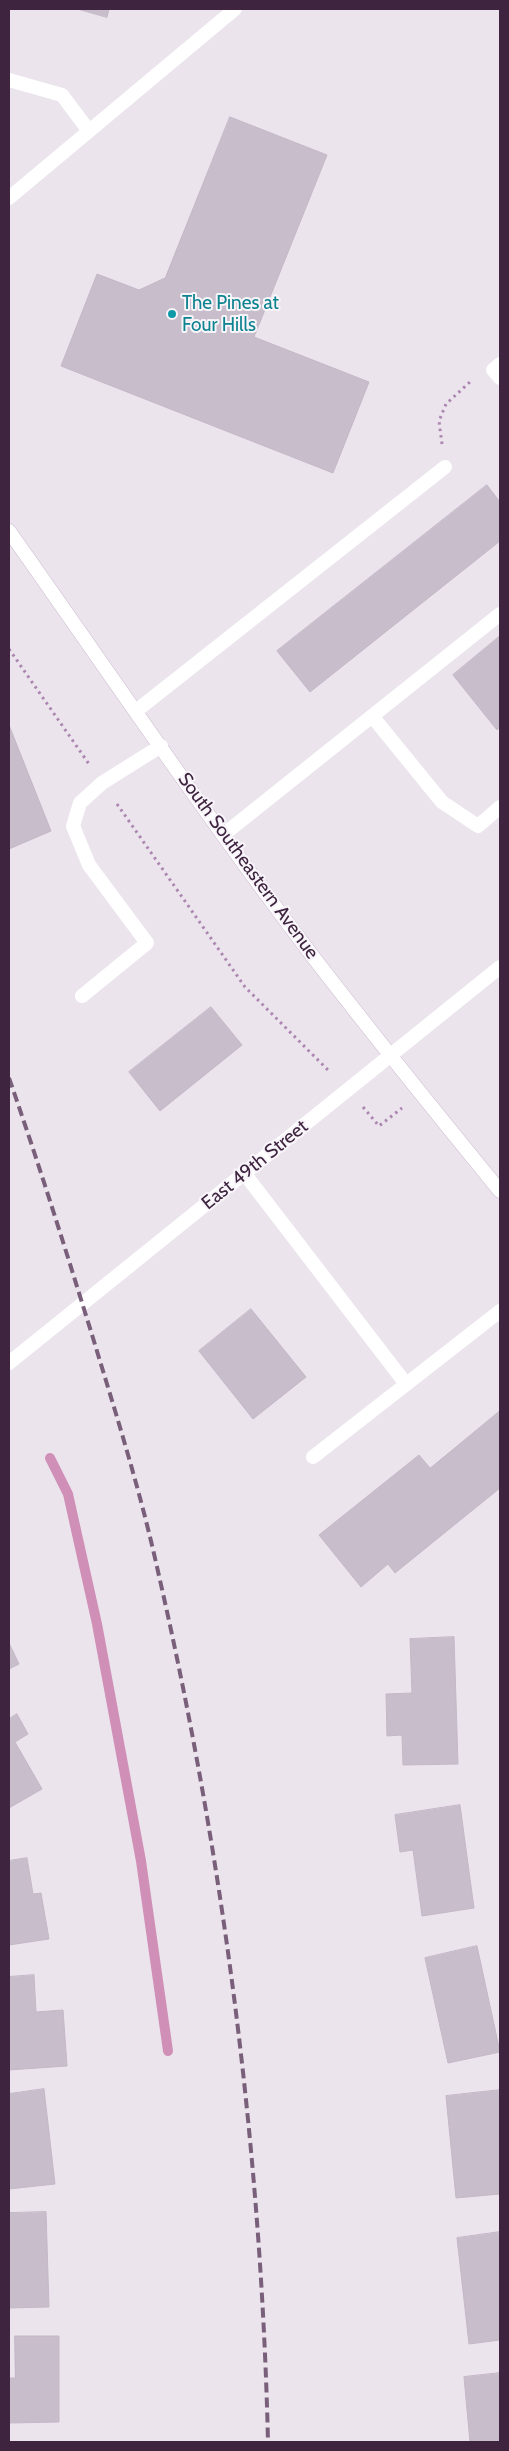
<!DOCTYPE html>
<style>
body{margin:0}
#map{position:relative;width:509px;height:2451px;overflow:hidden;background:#ebe4ed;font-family:Cabin,sans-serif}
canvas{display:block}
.frame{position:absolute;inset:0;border:10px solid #3e243f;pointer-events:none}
</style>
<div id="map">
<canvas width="509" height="2451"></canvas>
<div class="frame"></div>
</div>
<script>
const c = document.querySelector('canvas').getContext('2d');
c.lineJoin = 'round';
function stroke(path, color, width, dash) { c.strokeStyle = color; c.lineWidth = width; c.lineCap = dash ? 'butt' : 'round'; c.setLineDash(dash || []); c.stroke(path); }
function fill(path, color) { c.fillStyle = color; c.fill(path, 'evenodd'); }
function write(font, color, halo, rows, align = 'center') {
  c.font = font + ' Cabin,sans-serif'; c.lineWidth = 4; c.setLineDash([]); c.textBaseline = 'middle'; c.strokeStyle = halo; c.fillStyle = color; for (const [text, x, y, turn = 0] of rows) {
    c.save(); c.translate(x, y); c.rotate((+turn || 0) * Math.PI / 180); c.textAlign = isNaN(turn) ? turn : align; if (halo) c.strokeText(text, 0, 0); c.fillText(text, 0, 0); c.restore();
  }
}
const stream = new Path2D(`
 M 50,1458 L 68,1494 L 97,1624 L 141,1861 L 168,2051`);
const building = new Path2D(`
 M 78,9 L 109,9 L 107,17 Z
 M 230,117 L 327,155 L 254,337 L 369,382 L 333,473 L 61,366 L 97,274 L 139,290 L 165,278 Z
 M 487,485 L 500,502 L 500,541 L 310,692 L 277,651 Z
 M 500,636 L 500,727 L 497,730 L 453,675 Z
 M 9,725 L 51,831 L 9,849 Z
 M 211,1007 L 242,1045 L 160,1111 L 129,1072 Z
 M 251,1309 L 306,1377 L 253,1419 L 199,1351 Z
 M 500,1411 L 500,1471 L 498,1473 L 500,1476 L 500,1488 L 395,1573 L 388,1564 L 361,1587 L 319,1535 L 419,1455 L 430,1468 Z
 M 454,1637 L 458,1764 L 403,1765 L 402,1735 L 387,1736 L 386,1694 L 412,1693 L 410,1639 Z
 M 9,1643 L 19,1664 L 9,1669 Z
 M 17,1714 L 28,1734 L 15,1742 L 42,1789 L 9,1808 L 9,1719 Z
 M 460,1805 L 474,1908 L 422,1916 L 413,1850 L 400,1852 L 395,1815 Z
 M 27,1858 L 33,1894 L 41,1893 L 49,1939 L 9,1945 L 9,1861 Z
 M 477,1946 L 500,2052 L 448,2063 L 425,1958 Z
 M 34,1975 L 36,2012 L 63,2010 L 67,2066 L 9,2070 L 9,1977 Z
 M 44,2089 L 55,2184 L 9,2189 L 9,2094 Z
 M 500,2090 L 500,2194 L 456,2198 L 446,2096 Z
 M 46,2212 L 49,2307 L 9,2308 L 9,2213 Z
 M 500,2232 L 500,2340 L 469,2344 L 457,2238 Z
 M 15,2336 L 59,2336 L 59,2422 L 9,2423 L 9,2378 L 15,2378 Z
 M 500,2373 L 500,2442 L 470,2442 L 464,2377 Z`);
const path = new Path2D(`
 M 442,444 L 439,421 L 446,404 L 471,381
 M 9,649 L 89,764
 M 117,804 L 245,987 L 330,1072
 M 363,1107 L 379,1126 L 402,1108`);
const service = new Path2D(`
 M 9,80 L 62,95 L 89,131
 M 9,198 L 235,9
 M 500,364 L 493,370 L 500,378
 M 136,711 L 445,467
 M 372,716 L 442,802 L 478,826 L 500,807
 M 223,835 L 500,614
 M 82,996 L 147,943 L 89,865 L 73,826 L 80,803 L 102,783 L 161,746
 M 244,1173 L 406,1384
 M 313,1457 L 500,1311`);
const tertiary = new Path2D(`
 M 9,1363 L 500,967`);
const secondary = new Path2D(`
 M 9,531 C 110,674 208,819 314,958 C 375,1037 437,1114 500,1191`);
const rail = new Path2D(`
 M 9,1078 C 39,1164 66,1251 93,1338 C 116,1414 140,1490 157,1567 C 223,1854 261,2148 268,2442`);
const markers = [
 [172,314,5,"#0f9aa8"]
];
const cultureNames = [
 ["The Pines at",182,303],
 ["Four Hills",182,325]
];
const streetNames = [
 ["South Southeastern Avenue",248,866,54],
 ["East 49th Street",255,1165,-39]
];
stroke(stream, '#d08fb7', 10);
fill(building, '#c8bdcb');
stroke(building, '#c4b7c7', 1);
stroke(secondary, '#cab8cd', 15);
stroke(path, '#ac86b0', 3, [2.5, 4]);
stroke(service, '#fff', 14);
stroke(tertiary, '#fff', 14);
stroke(secondary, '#fff', 14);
stroke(rail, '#795f7a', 4, [10, 5]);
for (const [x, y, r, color] of markers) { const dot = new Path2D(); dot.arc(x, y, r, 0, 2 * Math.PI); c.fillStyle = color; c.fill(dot); stroke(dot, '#f8f5fa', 2); }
write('19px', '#0d838f', '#f8f5fa', cultureNames, 'left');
write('19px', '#3e243f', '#f8f5fa', streetNames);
</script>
